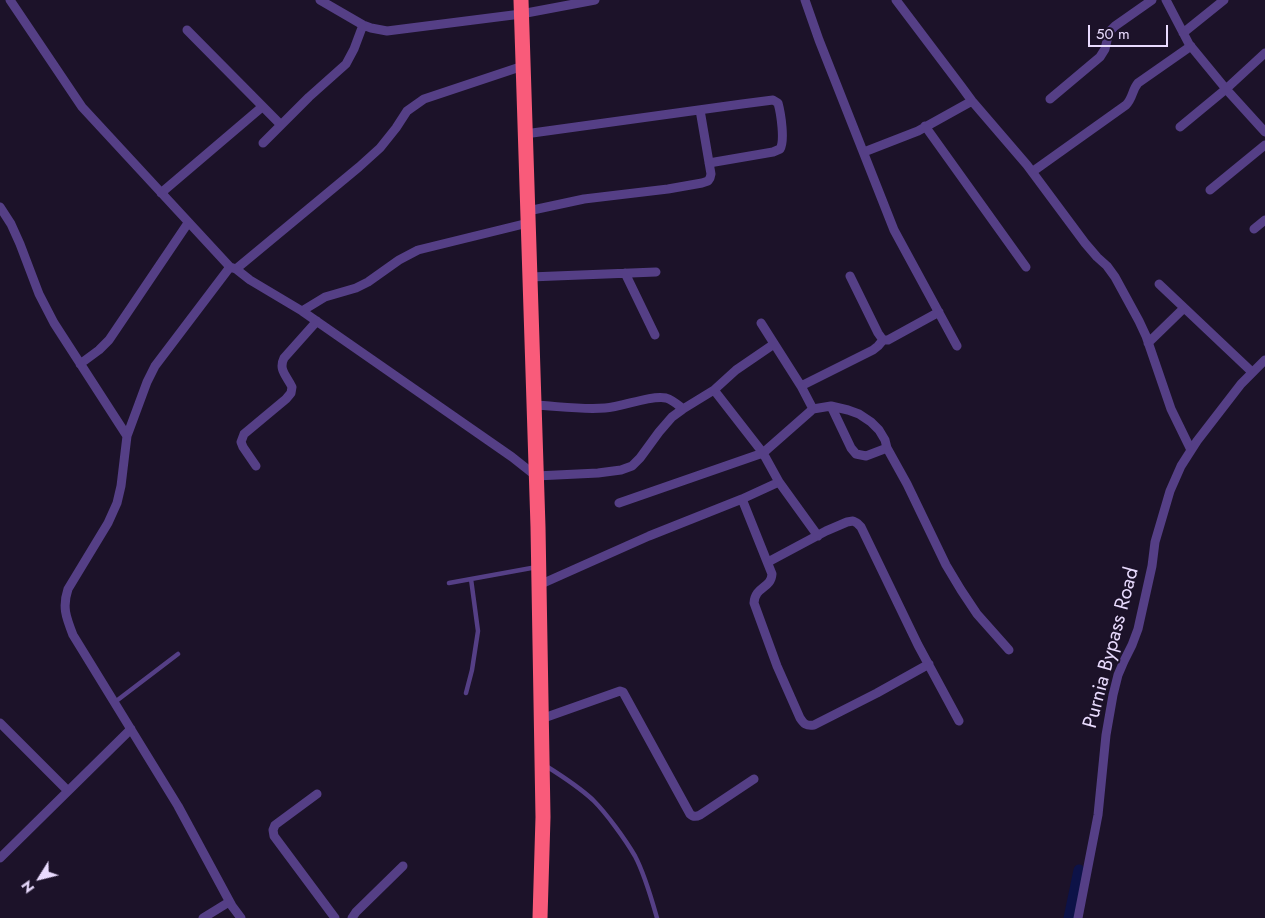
<!DOCTYPE html>
<style>
body{margin:0}
#map{position:relative;width:1265px;height:918px;overflow:hidden;background:#1c1229;font-family:Jost,sans-serif}
canvas{display:block}
.north{position:absolute;left:15px;top:853px;width:50px;height:50px;-webkit-text-stroke:4px #1c1229;paint-order:stroke;rotate:234deg;font-size:14px;font-weight:700;line-height:20px;text-align:center;color:#e9dbfe}
.north::after{content:'';display:block;margin:auto;width:18px;height:22px;background:#e9dbfe;clip-path:polygon(50% 0,100% 100%,50% 72%,0 100%)}
.scale{position:absolute;left:1088px;top:25px;width:80px;height:22px;box-sizing:border-box;border:2px solid #e9dbfe;border-top:0;padding-left:6px;font-size:15px;line-height:18px;white-space:nowrap;color:#e9dbfe;-webkit-text-stroke:4px #1c1229;paint-order:stroke}
</style>
<div id="map">
<canvas width="1265" height="918"></canvas>
<div class="north">N</div>
<div class="scale">50 m</div>
</div>
<script>
const c = document.querySelector('canvas').getContext('2d');
c.lineJoin = 'round';
function stroke(path, color, width, dash) { c.strokeStyle = color; c.lineWidth = width; c.lineCap = dash ? 'butt' : 'round'; c.setLineDash(dash || []); c.stroke(path); }
function write(font, color, halo, rows, align = 'center') {
  c.font = font + ' Jost,sans-serif'; c.lineWidth = 4; c.setLineDash([]); c.textBaseline = 'middle'; c.strokeStyle = halo; c.fillStyle = color; for (const [text, x, y, turn = 0] of rows) {
    c.save(); c.translate(x, y); c.rotate((+turn || 0) * Math.PI / 180); c.textAlign = isNaN(turn) ? turn : align; if (halo) c.strokeText(text, 0, 0); c.fillText(text, 0, 0); c.restore();
  }
}
const canal = new Path2D(`
 M 1069,918 L 1079,870`);
const lane = new Path2D(`
 M 449,583 L 537,567
 M 466,693 L 472,670 L 478,631 L 471,579
 M 115,702 L 178,654
 M 546,766 C 562,776 579,787 593,800 C 607,814 625,839 635,856 C 645,875 651,897 657,918`);
const street = new Path2D(`
 M 10,0 L 82,107 L 230,267 L 236,269 L 250,280 L 302,311 L 512,457 L 536,476 L 598,473 L 621,470 L 632,466 L 640,458 L 659,432 L 672,417 L 683,409 L 714,390 L 736,370 L 774,344
 M 320,0 L 363,25 L 371,28 L 387,31 L 521,14 L 595,0
 M 805,0 L 819,40 L 894,230 L 957,346
 M 896,0 L 961,86 L 972,101 L 1027,165 L 1085,243 L 1097,257 L 1107,266 L 1115,277 L 1139,321 L 1146,336 L 1171,409 L 1191,450
 M 1166,0 L 1189,44 L 1226,89 L 1265,132
 M 187,30 L 281,125
 M 1183,33 L 1224,0
 M 1050,99 L 1100,57 L 1105,49 L 1109,32 L 1115,26 L 1152,0
 M 925,126 L 1026,267
 M 1180,127 L 1226,89 L 1265,53
 M 525,134 L 742,104 L 773,100 L 778,103 C 781,114 785,141 780,149 L 773,152 L 709,163
 M 263,143 L 309,97 L 346,64 L 354,49 L 363,25
 M 864,152 L 918,131 L 972,101
 M 1032,172 L 1126,105 C 1133,98 1132,90 1138,83 L 1191,46
 M 1210,190 L 1265,145
 M 161,193 L 262,107
 M 0,207 L 11,224 L 20,244 L 39,294 L 54,323 L 127,436
 M 528,211 L 584,199 L 668,189 L 702,183 L 708,181 L 710,178 L 711,174 L 700,110
 M 1254,229 L 1265,220
 M 230,267 L 155,366 L 147,382 L 127,436 L 121,486 L 117,503 L 108,523 L 68,589 C 62,607 66,617 73,635 L 178,806 L 232,906 L 241,918
 M 236,269 L 359,167 L 380,148 L 396,128 L 407,111 L 424,99 L 523,66
 M 625,273 L 655,335
 M 850,276 L 878,333 L 883,340 L 888,340 L 939,312
 M 530,277 L 656,272
 M 1159,284 L 1252,372
 M 302,311 L 325,297 L 356,288 L 368,282 L 399,260 L 418,250 L 528,223
 M 761,323 L 801,386 L 813,409
 M 1148,343 L 1184,308
 M 80,364 L 99,350 L 109,340 L 188,223
 M 801,386 L 873,350 L 878,346 L 883,340
 M 714,390 L 763,453 L 779,482 L 818,536
 M 534,405 C 557,406 581,410 605,408 C 623,407 649,395 666,398 C 673,400 678,405 683,409
 M 831,406 L 851,448 L 856,454 L 866,456 L 887,448
 M 256,466 L 243,447 L 241,442 L 244,434 L 286,399 L 291,393 L 292,387 C 287,376 278,370 284,358 L 317,321
 M 742,499 L 772,574 C 771,589 755,586 754,603 L 777,666 L 800,718 C 804,724 806,726 814,725 L 877,693 L 929,664
 M 619,503 L 763,453 L 813,409 L 831,406 L 848,410 L 859,414 L 871,422 L 879,430 L 885,440 L 887,448 L 907,484 L 946,565 L 961,590 L 977,614 L 1009,650
 M 768,562 L 826,531 L 847,522 L 853,521 L 857,523 L 861,527 L 918,645 L 959,721
 M 539,585 L 649,536 L 742,499 L 779,482
 M 541,719 L 620,691 L 623,692 L 690,814 C 693,817 696,817 700,815 L 754,779
 M 0,723 L 67,790
 M 317,794 L 275,825 L 273,830 L 274,836 L 335,918
 M 0,858 L 131,729
 M 203,918 L 229,902
 M 352,918 L 356,912 L 403,866
 M 1078,918 L 1098,815 L 1106,735 L 1113,695 L 1118,675 L 1124,661 L 1132,645 L 1138,629 L 1152,566 L 1155,542 L 1170,491 L 1181,466 L 1197,441 L 1241,384 L 1265,360`);
const highway = new Path2D(`
 M 521,0 L 538,527 L 543,817 L 540,918`);
const streetNames = [
 ["Purnia Bypass Road",1112,648,-75]
];
stroke(canal, '#0d1247', 11);
stroke(lane, '#553f86', 4.5);
stroke(street, '#553f86', 9);
stroke(highway, '#f95b7a', 15);
write('20px', '#e9dbfe', '#1c1229', streetNames);
</script>
